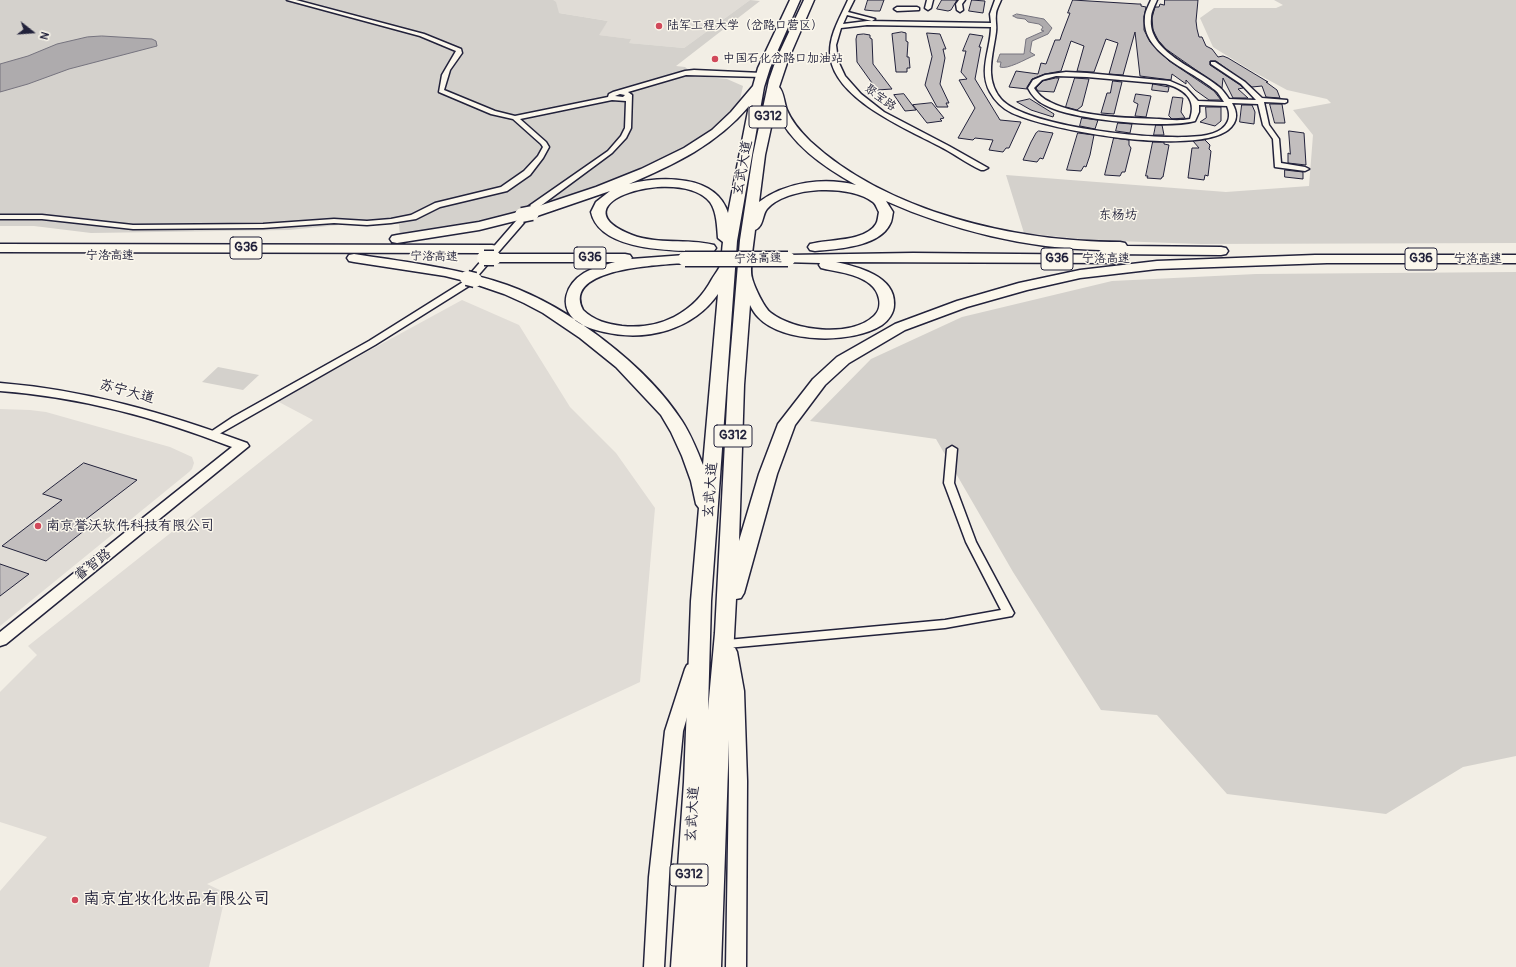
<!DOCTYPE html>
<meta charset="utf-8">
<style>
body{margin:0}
#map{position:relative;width:1516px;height:967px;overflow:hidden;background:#f2eee5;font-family:Pangolin,sans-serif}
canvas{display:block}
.north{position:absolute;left:12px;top:12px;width:40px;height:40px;-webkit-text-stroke:3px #fbf7ec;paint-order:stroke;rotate:107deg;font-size:11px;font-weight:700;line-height:16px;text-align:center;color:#22223b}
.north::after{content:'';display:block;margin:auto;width:14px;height:18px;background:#22223b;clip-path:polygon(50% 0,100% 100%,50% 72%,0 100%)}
</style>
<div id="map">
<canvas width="1516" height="967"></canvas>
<div class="north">N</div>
</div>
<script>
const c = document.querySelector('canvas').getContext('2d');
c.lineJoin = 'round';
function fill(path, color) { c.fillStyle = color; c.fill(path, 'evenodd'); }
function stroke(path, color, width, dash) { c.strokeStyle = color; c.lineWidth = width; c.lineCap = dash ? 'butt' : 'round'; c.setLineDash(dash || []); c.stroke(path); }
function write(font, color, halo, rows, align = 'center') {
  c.font = font + ' Pangolin,"LXGW WenKai TC",sans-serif'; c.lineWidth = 3; c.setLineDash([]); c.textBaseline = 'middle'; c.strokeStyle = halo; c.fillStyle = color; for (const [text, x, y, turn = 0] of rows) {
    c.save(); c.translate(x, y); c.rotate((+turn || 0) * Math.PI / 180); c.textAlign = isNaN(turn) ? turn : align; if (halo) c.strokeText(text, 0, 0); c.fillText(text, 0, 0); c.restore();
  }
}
const built = new Path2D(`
 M 491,0 L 781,0 L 750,0 L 684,48 L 628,43 L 630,39 L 598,35 L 608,21 L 559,13 Z
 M 462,300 L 519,325 L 570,407 L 616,453 L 655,508 L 640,682 L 207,884 L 226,893 L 209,967 L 0,967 L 0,891 L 47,837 L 0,822 L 0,692 L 37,655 L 28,646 L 313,420 L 277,401 Z
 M 0,409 L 30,410 L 46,412 L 170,447 L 192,457 L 194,463 L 192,469 L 189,472 L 0,626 Z`);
const green = new Path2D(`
 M 0,0 L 553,0 L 556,2 L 559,13 L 608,21 L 599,35 L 631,39 L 629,43 L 684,48 L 750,0 L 760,1 L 676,66 L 685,67 L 696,76 L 727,79 L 743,86 L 739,104 L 716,127 L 679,151 L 595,189 L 511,216 L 400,237 L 399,224 L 339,225 L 289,230 L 91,233 L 34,226 L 0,226 Z
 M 1274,0 L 1516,0 L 1516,243 L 1201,244 L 1088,240 L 1024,233 L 1006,175 L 1226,192 L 1309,186 L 1313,135 L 1293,110 L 1331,103 L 1327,99 L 1287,90 L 1250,70 L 1213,47 L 1200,18 L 1214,8 L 1276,8 L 1283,5 Z
 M 1516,272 L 1516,756 L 1463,767 L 1386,814 L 1227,794 L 1157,715 L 1101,710 L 1013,572 L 936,439 L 810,421 L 871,359 L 962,317 L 1112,281 L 1256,274 Z
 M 218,367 L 259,375 L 243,390 L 202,382 Z`);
const water = new Path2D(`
 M 1017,14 L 1044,19 L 1052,28 L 1048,34 L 1032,41 L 1030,52 L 1035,55 C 1026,59 1007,70 1000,67 L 1001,62 L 997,62 L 1000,54 L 1024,54 L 1026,39 L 1044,31 L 1041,30 L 1043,27 L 1039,24 L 1028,22 L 1025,19 L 1017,18 L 1013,16 Z
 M 102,36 L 152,39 L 156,41 L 157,46 L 69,69 L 28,84 L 0,92 L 0,64 L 28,56 L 57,44 L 87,37 Z`);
const building = new Path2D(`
 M 868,0 L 884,0 L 880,11 L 875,11 L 865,10 Z
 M 942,0 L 957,0 L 951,10 L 948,11 L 937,9 Z
 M 972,0 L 985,1 L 983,13 L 969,11 Z
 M 1073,0 L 1138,4 L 1141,4 L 1141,6 L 1146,7 L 1144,17 L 1144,30 L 1150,42 L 1169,61 L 1214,91 L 1221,100 L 1209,100 L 1195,90 L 1186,80 L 1186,84 L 1172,74 L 1171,80 L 1140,76 L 1135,32 L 1123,75 L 1109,74 L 1118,43 L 1106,39 L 1094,72 L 1091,72 L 1077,71 L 1084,46 L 1071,41 L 1061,71 L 1045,74 L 1032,79 L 1027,87 L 1027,89 L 1009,87 L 1016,71 L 1038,74 L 1041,63 L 1046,64 L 1055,40 L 1060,40 L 1062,34 L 1070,13 L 1068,13 Z
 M 1165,0 L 1198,0 L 1196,21 L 1197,29 L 1199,37 L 1202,37 L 1206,46 L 1212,49 L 1218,57 L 1223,56 L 1228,58 L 1268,82 L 1266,82 L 1277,90 L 1280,98 L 1266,97 L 1262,86 L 1252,87 L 1216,61 L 1210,61 L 1210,65 L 1240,85 L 1243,88 L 1238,89 L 1248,98 L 1233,98 L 1223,78 L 1222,88 L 1166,49 L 1158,40 L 1153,30 L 1152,18 L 1155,7 L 1159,7 L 1160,4 L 1164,5 Z
 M 902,32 L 906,33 L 906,41 L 908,42 L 907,57 L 909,57 L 910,68 L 907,68 L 907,72 L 896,72 L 892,34 Z
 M 927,33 L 940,34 L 946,49 L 943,49 L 945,58 L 940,84 L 949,103 L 946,103 L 948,107 L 937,107 L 925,85 L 932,57 Z
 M 864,34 L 870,35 L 870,38 L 872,39 L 873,64 L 892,89 L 877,90 L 857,62 L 856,39 L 857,35 Z
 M 970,34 L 983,36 L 979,47 L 981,47 L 975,79 L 1000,120 L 1021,122 L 1009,148 L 1006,148 L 1003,152 L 989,150 L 993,140 L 975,138 L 973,140 L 958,138 L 975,108 L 959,80 L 967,79 L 961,72 L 966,51 L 963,51 Z
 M 1056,78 L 1059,78 L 1054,92 L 1038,91 L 1036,88 L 1043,81 Z
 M 1075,78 L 1089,79 L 1082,106 L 1077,110 L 1066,107 Z
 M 1113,81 L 1122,82 L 1114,114 L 1101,113 L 1107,93 L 1110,93 Z
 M 1153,84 L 1169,87 L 1168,92 L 1152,90 Z
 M 904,94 L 916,110 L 905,111 L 894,95 Z
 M 1136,94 L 1151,96 L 1146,117 L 1135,116 L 1138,104 L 1134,102 Z
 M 1173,97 L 1183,98 L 1181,112 L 1185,118 L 1172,119 L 1169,116 Z
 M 1030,99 L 1054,114 L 1053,117 L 1031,110 L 1017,102 Z
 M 932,103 L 944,118 L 940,119 L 942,121 L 927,123 L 913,105 Z
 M 1270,104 L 1282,104 L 1285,123 L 1275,123 Z
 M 1242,105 L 1252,105 L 1255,112 L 1254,124 L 1240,122 Z
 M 1206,107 L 1221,107 L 1221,121 L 1215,126 L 1200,122 L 1206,118 Z
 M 1082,118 L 1098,120 L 1095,129 L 1080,126 Z
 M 1118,123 L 1132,124 L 1130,133 L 1116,131 Z
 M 1156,125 L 1162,125 L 1164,135 L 1154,135 Z
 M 1039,131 L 1053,133 L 1043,159 L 1040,158 L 1037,162 L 1023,160 L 1031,142 L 1036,133 Z
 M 1289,131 L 1304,133 L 1306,165 L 1288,163 L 1288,153 L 1290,154 Z
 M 1078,133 L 1094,135 L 1090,155 L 1086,167 L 1084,166 L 1081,171 L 1067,170 Z
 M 1114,138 L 1129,140 L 1129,145 L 1131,148 L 1125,172 L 1122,172 L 1120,176 L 1105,175 Z
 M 1205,140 L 1210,145 L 1209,149 L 1211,151 L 1208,176 L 1205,175 L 1204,180 L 1189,178 L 1188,178 L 1192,148 L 1199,148 L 1193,141 Z
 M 1153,142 L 1164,142 L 1164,144 L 1169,145 L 1163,177 L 1162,177 L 1161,179 L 1147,178 L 1148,176 L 1146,176 Z
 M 1285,170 L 1303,172 L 1303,179 L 1285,177 Z
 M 84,463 L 137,480 L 81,523 L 90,526 L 46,561 L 2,546 L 62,500 L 43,494 Z
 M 0,564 L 29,574 L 0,596 Z`);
const street = new Path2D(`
 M 287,0 L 296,0 L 424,34 L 461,49 L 462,53 L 450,70 L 444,90 L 495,111 L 515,116 L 608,97 L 609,94 L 613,92 L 685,71 L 694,70 L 762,73 L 765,75 L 762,77 L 686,75 L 628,92 L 632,95 L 631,128 L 626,138 L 612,153 L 535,210 L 469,286 L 375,345 L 212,438 L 209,437 L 207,435 L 209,433 L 233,417 L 369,341 L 463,282 L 529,206 L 608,151 L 621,136 L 625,128 L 626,101 L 612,100 L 520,119 L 546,142 L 549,147 L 543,158 L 530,175 L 507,191 L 440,207 L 416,219 L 391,223 L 367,225 L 334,223 L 263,228 L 133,229 L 42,219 L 0,219 L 0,215 L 42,215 L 133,225 L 263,224 L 334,219 L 367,221 L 391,219 L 411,215 L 435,203 L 501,187 L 524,171 L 538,156 L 543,147 L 541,144 L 513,119 L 491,114 L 439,92 L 442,75 L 456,51 L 420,36 ZM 620,94 L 625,95 L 623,97 L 615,96 Z
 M 848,0 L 854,0 L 848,12 L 875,19 L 872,21 L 847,15 L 843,24 L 867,21 L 991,23 L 990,14 L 995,0 L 1001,0 C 999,5 996,10 996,14 C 995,20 997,26 996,32 C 993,55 984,79 1001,99 C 1026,128 1169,143 1207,135 C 1222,132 1234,122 1227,106 L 1199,105 L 1199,112 L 1195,121 C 1165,129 1072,120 1045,105 C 1037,101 1032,96 1028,88 L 1033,80 L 1045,75 L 1066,72 L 1087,73 L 1170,81 L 1186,88 L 1198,101 L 1224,102 C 1221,98 1219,93 1215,90 C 1192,70 1141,54 1145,17 C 1145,12 1149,5 1151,0 L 1157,0 C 1155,5 1151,12 1151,18 C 1147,52 1197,68 1219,87 C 1223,90 1226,95 1229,99 L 1256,100 L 1241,84 L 1211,64 L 1211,62 L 1215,62 L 1245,82 L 1262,98 L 1287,100 L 1287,102 L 1285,103 L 1264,102 L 1269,125 L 1279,139 L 1281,163 L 1305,167 L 1309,169 L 1305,171 L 1275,167 L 1273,139 L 1263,125 L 1258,104 L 1232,103 C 1238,113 1238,122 1228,130 C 1193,156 1051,131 1012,113 C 1002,108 995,101 990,92 C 978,70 991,49 991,27 L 867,25 L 841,28 L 836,45 L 838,61 L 845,76 L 861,94 L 884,112 L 949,146 L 988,168 L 984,170 L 981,170 C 966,163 953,153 939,146 C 905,128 830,97 830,52 C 830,33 841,16 848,0 ZM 1056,76 L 1087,77 L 1166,84 C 1184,89 1197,99 1190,119 C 1180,121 1169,120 1159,119 C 1126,118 1080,117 1050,102 C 1043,99 1038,94 1034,88 L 1042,80 Z
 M 927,0 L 933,0 L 931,8 L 928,10 L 925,8 Z
 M 959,0 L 965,0 L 962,4 L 963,10 L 960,12 L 957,10 L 956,4 Z
 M 917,7 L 919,8 L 919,10 L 897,11 L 894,9 L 897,7 Z
 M 952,446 L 957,449 L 954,483 L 976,542 L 1014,613 L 1012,616 L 945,628 L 727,648 L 723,647 L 721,644 L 723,641 L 727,640 L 945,620 L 1001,610 L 966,542 L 944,483 L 947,449 Z`);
const secondary = new Path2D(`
 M 0,383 C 86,390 166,413 247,443 L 249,446 L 6,644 L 0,646 L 0,632 L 232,447 C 156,418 82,397 0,391 Z
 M 729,646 L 735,648 L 737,652 L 744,691 L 747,781 L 746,967 L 726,967 L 729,781 L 728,691 L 721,652 L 723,648 Z
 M 693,663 L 699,665 L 701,669 L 683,731 L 669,877 L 664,967 L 644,967 L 649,877 L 665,731 L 685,669 L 687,665 Z`);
const highway = new Path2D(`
 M 790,0 L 800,0 L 770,68 L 764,87 L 737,241 L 711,601 L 708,710 L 715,633 L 728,385 L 740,240 L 753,155 L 769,80 L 776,60 L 804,0 L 814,0 L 788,60 L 779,87 C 784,92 784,103 787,110 C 792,122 801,132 810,141 C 888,213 1017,242 1120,242 L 1125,243 L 1127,246 L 1221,247 L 1226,248 L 1228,251 L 1226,254 L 1221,255 L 1107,254 L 1102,253 L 1100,250 C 1029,249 951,230 886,201 L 893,212 C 892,216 892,221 890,224 C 879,247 837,249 815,251 L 810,250 L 808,247 L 810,244 C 828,239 865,242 876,224 C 878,221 878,216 879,212 C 877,209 876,204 873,202 C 850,184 787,186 767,209 C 762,215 764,226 755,230 C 754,240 749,269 752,278 C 754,286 764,308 771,313 C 794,331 851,338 874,316 C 884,307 879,291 870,284 C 856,273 837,272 821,268 L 819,265 L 820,263 L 783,262 L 781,259 L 783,256 L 788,255 L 913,253 L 1121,255 L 1126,256 L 1128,259 L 1126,262 L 1121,263 L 836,262 C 858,267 896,276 894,305 C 894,313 888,321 882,325 C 853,344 783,344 758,317 C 755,314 752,309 750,305 L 744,385 L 739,541 L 759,474 L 778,424 L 813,379 L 837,357 L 895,324 L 957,301 L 1019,283 L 1080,270 L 1157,261 L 1315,255 L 1516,255 L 1516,263 L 1327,263 L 1157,269 L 1080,278 L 1027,290 L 967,307 L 905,330 L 849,363 L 825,385 L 795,425 L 777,474 L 744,593 L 741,598 L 736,599 L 730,711 L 721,967 L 671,967 L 684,782 L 691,601 L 699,508 L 696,504 L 691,481 L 682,456 L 671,432 L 661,415 L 616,367 L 580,338 L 543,313 L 524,303 L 504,294 L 469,282 L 445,276 L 354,262 L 349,261 L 347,258 L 349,255 L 354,254 C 406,262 458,268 507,285 C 569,307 647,366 682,421 C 691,435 697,450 703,465 L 718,294 C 693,330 646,342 604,332 C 595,330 584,327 576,321 C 558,306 566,284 584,273 C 594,267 605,265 615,262 L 494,262 L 489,261 L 487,258 L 489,255 L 494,254 L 625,254 L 630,255 L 632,258 L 631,259 L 685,255 L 690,256 L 692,259 L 690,262 L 685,263 C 663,265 561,267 583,310 C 594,321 608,324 622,326 C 660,330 694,313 712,279 C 715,274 720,268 721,263 C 722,256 722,249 723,242 L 718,238 C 717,227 717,212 710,202 C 680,165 551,203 632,235 C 658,245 687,238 714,245 L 716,248 L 714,251 L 709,252 C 677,250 600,253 591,212 L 596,202 L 610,191 L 537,216 L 528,216 L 527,218 L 479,230 L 397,243 L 392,242 L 390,239 L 392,236 L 397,235 L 479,222 L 522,211 L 526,212 L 527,210 L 596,187 L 641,169 L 684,148 L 712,130 L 731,112 L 753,86 L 758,68 ZM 749,106 L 728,213 C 716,174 661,176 629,184 C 675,164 716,145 749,106 ZM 775,109 C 790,144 824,167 856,185 C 824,177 786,182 759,202 L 765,155 Z
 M 0,244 L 492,245 L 497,246 L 499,249 L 497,252 L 492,253 L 0,252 Z`);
const highwayBridge = new Path2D(`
 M 522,215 L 532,213
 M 484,258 L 494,258
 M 685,259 L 788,259
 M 467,278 L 475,280`);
const markers = [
 [659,26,4,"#d1495b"],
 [715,59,4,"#d1495b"],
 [38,526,4,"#d1495b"],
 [75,900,4,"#d1495b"]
];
const farPoinames = [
 ["陆军工程大学（岔路口营区）",667,26],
 ["中国石化岔路口加油站",723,59]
];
const farStreetnames = [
 ["聚宝路",880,98,36],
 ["宁洛高速",110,256],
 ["宁洛高速",434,257,1],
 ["宁洛高速",758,259,-1],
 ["宁洛高速",1106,259],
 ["宁洛高速",1478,259]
];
const shields = [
 [768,117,38],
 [246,248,32],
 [590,258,32],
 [1057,259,32],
 [1421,259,32],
 [733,436,38],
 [689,875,38]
];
const shieldNames = [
 ["G312",768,117],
 ["G36",246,248],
 ["G36",590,258],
 ["G36",1057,259],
 ["G36",1421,259],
 ["G312",733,436],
 ["G312",689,875]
];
const farQuarternames = [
 ["东杨坊",1118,216]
];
const streetNames = [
 ["玄武大道",743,168,-80],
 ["苏宁大道",127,392,15],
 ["玄武大道",711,490,-86],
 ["睿智路",93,565,-38],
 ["玄武大道",693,814,-87]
];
const poiNames = [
 ["南京誉沃软件科技有限公司",46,526]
];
const nearPoinames = [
 ["南京宜妆化妆品有限公司",83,900]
];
fill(built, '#e0dcd6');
fill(green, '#d4d1cc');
fill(water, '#aeabad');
stroke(water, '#76747f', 1);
fill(building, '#c2bebe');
stroke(building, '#22223b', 1);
stroke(street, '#22223b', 3);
stroke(secondary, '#22223b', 3);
stroke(highway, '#22223b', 3);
fill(street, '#fbf7ec');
fill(secondary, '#fbf7ec');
fill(highway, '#fbf7ec');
stroke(highwayBridge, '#22223b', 17, []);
stroke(highwayBridge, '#fbf7ec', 14);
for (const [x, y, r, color] of markers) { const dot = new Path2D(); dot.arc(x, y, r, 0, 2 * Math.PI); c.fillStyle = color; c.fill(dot); stroke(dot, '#fbf7ec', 1.5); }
write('12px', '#22223b', '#fbf7ec', farPoinames, 'left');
write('12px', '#22223b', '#fbf7ec', farStreetnames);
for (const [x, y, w] of shields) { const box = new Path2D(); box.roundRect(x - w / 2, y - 11, w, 22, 3); c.fillStyle = '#fbf7ec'; c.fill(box); stroke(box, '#22223b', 1); }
write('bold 13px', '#22223b', null, shieldNames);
write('13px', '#22223b', '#fbf7ec', farQuarternames);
write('14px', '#22223b', '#fbf7ec', streetNames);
write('14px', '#22223b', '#fbf7ec', poiNames, 'left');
write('17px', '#22223b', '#fbf7ec', nearPoinames, 'left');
</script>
